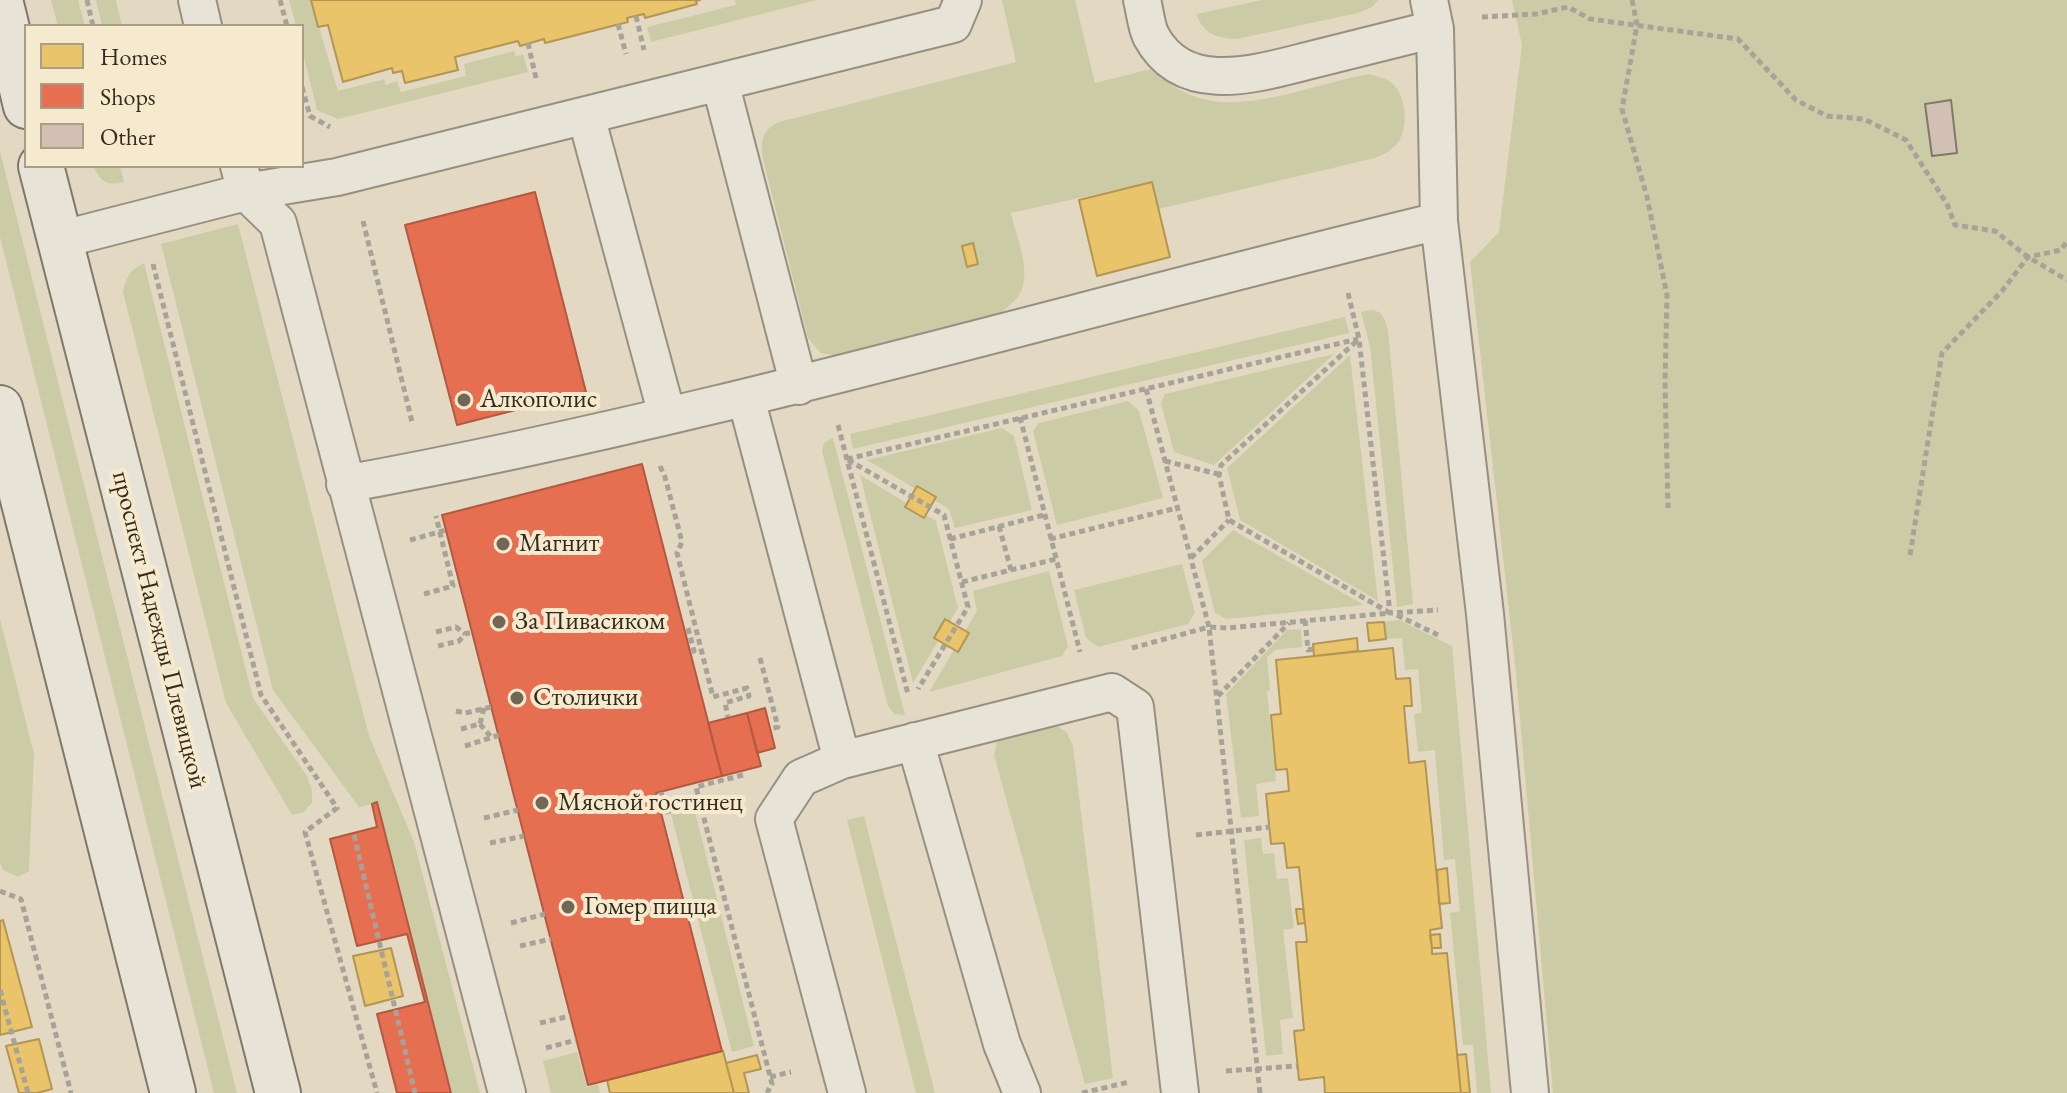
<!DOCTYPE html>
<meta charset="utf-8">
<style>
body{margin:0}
#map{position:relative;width:2067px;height:1093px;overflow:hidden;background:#e3d9c2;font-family:"EB Garamond",serif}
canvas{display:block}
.legend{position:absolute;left:24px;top:24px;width:280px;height:144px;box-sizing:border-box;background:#f6eace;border:2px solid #a89d87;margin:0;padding:10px 14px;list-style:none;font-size:24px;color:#342a1d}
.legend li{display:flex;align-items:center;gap:16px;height:40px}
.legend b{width:40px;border:2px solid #a89d87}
</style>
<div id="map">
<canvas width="2067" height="1093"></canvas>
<ul class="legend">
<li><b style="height:22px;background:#e9c46a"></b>Homes</li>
<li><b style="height:22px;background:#e76f51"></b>Shops</li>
<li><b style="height:22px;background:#d3c0b4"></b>Other</li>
</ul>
</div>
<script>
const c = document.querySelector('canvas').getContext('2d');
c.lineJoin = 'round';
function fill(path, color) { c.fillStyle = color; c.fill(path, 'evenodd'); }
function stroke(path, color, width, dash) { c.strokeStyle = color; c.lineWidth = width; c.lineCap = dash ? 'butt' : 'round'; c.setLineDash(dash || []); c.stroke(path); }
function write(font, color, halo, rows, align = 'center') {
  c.font = font + ' "EB Garamond",serif'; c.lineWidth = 8; c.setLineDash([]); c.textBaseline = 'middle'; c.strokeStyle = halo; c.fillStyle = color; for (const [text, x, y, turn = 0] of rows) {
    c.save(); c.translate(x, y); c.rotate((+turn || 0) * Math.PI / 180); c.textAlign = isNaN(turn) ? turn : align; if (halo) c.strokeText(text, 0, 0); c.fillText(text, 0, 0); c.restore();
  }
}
const green = new Path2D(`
 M 51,0 L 78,0 L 85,26 L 58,26 Z
 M 96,0 L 116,0 L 122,26 L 102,26 Z
 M 289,0 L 311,0 L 338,91 L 384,79 L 386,85 L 397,81 L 401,92 L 466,76 L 464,64 L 514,51 L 516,57 L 523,54 L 528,72 L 338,119 L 317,110 L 302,50 L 302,26 L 296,26 Z
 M 735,0 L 817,0 L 651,42 L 647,27 L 736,5 Z
 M 1002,0 L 1075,0 L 1095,83 L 1151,69 C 1165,80 1181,93 1199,98 C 1250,113 1317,83 1369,74 C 1378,77 1387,78 1393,84 C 1406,96 1408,124 1400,139 C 1395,149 1384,154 1375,158 L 1159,209 L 1151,182 L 1011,213 C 1016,238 1034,273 1018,297 C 1013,303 1005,309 999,315 L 839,356 L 821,353 L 808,338 L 763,159 C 760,142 762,130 779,122 L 1016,62 Z
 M 1262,0 L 1378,0 L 1372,7 L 1358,13 L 1237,39 C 1216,38 1204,34 1196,14 Z
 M 1512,0 L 2067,0 L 2067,1093 L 1553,1093 L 1516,673 L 1470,262 L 1499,232 L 1522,45 Z
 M 0,151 L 237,1093 L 214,1093 L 0,237 Z
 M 94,166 L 120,166 L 124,182 C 108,186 99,182 94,166 Z
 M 238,224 L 369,736 L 414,842 L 480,1093 L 451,1093 L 377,803 L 359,807 L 273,690 L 161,244 Z
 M 144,263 L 253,698 L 307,776 L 312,790 L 312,803 L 304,812 L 292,815 L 226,703 L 123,292 C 126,277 130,270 144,263 Z
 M 1371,310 C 1383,311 1385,319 1388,330 L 1413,604 L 1397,607 L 1370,346 L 1361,312 Z
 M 1345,317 L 1349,333 L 853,449 L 850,434 Z
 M 1334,354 L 1214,465 L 1174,452 L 1161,403 L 1165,394 Z
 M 1350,355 L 1378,601 L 1240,520 L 1227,468 Z
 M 1128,401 L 1139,411 L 1163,498 L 1057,525 L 1033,431 L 1039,423 Z
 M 1002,428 L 1014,436 L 1032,510 L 955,528 L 949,509 L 867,460 Z
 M 833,438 L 905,715 L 894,714 L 888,706 L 822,451 L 824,443 Z
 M 860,475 L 936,521 L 958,608 L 913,683 Z
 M 1233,530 L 1364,605 L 1227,619 L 1215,613 L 1202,561 Z
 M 1182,564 L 1195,613 L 1188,624 L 1098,647 L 1086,638 L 1074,590 Z
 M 1049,571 L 1068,646 L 1062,656 L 929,692 L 977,611 L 973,591 Z
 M 0,619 L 34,754 L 29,871 L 18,877 L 3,870 L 0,862 Z
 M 1399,620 L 1452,646 L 1491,1093 L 1477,1093 L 1473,1045 L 1463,1045 L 1450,913 L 1460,911 L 1455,859 L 1444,860 L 1435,750 L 1418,752 L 1414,714 L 1422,713 L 1418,669 L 1405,670 L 1402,638 L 1386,639 L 1384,622 Z
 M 1301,629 L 1302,647 L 1275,650 L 1267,657 L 1270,690 L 1267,692 L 1276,781 L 1256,784 L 1259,816 L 1241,818 L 1226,694 L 1287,630 Z
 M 1055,724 L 1067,733 L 1073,746 L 1113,1078 L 1085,1084 L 994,755 L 997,742 L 1007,733 Z
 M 694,808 L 754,1046 L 732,1052 L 671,814 Z
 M 864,816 L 935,1093 L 916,1093 L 847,820 Z
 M 1261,838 L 1263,854 L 1274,853 L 1277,879 L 1288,878 L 1294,928 L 1283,930 L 1293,1018 L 1280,1020 L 1283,1054 L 1266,1056 L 1244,840 Z
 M 577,1052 L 587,1087 L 598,1084 L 600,1093 L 551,1093 L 543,1061 Z`);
const homes = new Path2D(`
 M 311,0 L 700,0 L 696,1 L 697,4 L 645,18 L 644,14 L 627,18 L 628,22 L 545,43 L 544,39 L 520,46 L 518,41 L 455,57 L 458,70 L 405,83 L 402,71 L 393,73 L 392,68 L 343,82 L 328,25 L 318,27 Z
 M 1152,182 L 1170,257 L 1097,276 L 1079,200 Z
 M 973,243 L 978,264 L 967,267 L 962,246 Z
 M 917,486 L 936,497 L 924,518 L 905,507 Z
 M 945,619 L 969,633 L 958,652 L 934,638 Z
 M 1384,622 L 1386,639 L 1369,641 L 1367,623 Z
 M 1357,638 L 1358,651 L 1314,656 L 1313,644 Z
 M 1393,648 L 1396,679 L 1410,678 L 1412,706 L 1404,706 L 1409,763 L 1425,761 L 1442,928 L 1430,930 L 1432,948 L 1432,954 L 1447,953 L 1461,1093 L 1325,1093 L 1324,1077 L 1299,1080 L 1294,1031 L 1304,1030 L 1296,942 L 1307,942 L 1299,867 L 1287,868 L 1284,843 L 1271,844 L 1266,794 L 1289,791 L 1287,769 L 1276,770 L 1271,715 L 1281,714 L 1276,660 Z
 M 1447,868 L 1450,903 L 1439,904 L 1437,870 Z
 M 1296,909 L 1303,909 L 1305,923 L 1298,924 Z
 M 3,920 L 32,1027 L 0,1035 L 0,921 Z
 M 1440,934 L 1441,948 L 1432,948 L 1430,935 Z
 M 391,948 L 403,996 L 365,1006 L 353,956 Z
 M 39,1039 L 52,1089 L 37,1093 L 19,1093 L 6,1046 Z
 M 723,1051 L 734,1093 L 610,1093 L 607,1080 Z
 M 1466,1054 L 1470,1093 L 1461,1093 L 1457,1055 Z
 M 757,1055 L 761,1069 L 744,1073 L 749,1093 L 734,1093 L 726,1063 Z`);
const shops = new Path2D(`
 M 535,192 L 586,392 L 457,425 L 405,225 Z
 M 642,464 L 722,776 L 656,793 L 722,1051 L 588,1085 L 442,515 Z
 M 765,708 L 775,748 L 757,753 L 747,713 Z
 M 747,713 L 761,766 L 722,776 L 708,723 Z
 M 377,802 L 451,1093 L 397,1093 L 377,1014 L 425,1002 L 407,934 L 357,946 L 330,839 L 377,827 L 372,804 Z`);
const building = new Path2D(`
 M 1951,100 L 1957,153 L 1932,156 L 1925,104 Z`);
const path = new Path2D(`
 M 87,0 L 93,26
 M 280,0 L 287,26
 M 1632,0 L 1637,25 L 1622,109 L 1647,197 L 1667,295 L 1665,382 L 1668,508
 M 636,16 L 644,50
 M 1482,17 L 1536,14 L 1568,7 L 1590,19 L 1738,39 L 1796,100 L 1827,116 L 1864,119 L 1906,140 L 1947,204 L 1955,225 L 1995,231 L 2028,257 L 2067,280
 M 618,24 L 626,54
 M 528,43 L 536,78
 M 302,87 L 310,116 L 330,127
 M 363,221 L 412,422
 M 153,264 L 261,695 L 337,808 L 305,832 L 377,1093
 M 1348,293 L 1359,339 L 1390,613 L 1438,610
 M 1020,417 L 1080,652
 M 838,425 L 908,694
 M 847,459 L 1358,339
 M 848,460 L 944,515 L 968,607 L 918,689
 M 1165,461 L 1218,474
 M 660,466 L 665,477 L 682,542 L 677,553 L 713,697 L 747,688 L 749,696 L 725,703 L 728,717
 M 999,526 L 1011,570
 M 950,539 L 1044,515
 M 1050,539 L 1177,508
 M 410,540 L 446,530
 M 1910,555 L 1942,353 L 2002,291 L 2028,257 L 2061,250 L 2067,241
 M 1191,558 L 1229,520
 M 962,582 L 1056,559
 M 424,594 L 453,586 L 436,516
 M 1397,615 L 1438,635
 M 1305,620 L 1308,650 L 1313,649
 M 688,628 L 694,651 L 690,652
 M 436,632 L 456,627 L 465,634
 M 438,646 L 459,641 L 465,634 L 472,632
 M 1132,648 L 1209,627 L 1146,389
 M 760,658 L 778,727 L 770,729
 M 1218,696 L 1289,623
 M 456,711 L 465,713 L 491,707
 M 480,724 L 491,737
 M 461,729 L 480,724 L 484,708
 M 465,746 L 499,735
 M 743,775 L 696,787 L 772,1084 L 767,1093
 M 661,792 L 666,812 L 700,803
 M 484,818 L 518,810
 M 354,835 L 415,1093
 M 1196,835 L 1270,827
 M 490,843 L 524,836
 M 0,891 L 21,899 L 71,1093
 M 511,923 L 545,914
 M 520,946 L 551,939
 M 0,990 L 28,1093
 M 540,1023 L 570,1016
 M 546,1048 L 576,1040
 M 1226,1071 L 1297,1066
 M 770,1077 L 791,1072
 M 1082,1093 L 1129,1082
 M 1260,1093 L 1209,627 L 1227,628 L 1390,613 L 1229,520 L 1219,475 L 1221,465 L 1359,339`);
const lane = new Path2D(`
 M 197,0 L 203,26
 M 1142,0 C 1145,11 1146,26 1151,36 C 1185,99 1261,72 1315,59 C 1355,49 1395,39 1435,29
 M 1429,0 L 1435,29 L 1439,221 L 1485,614 L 1530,1093
 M 720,82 L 799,386
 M 586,116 L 667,415
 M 239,166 L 246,192 L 278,223 L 507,1093
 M 59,240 L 246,192 L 337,177 L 953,24 L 963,0
 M 746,398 L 842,760 L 801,778 L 774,819 L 847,1093
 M 345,484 C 714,417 1074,309 1439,221
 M 915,741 L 1002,1044 L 1022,1093
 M 842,760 L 1112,692 L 1135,707 L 1180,1093`);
const secondary = new Path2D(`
 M 0,0 L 26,106
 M 41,166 L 278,1093
 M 0,408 L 173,1093`);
const markers = [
 [464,400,8,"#716757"],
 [503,544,8,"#716757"],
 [499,622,8,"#716757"],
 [517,698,8,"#716757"],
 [542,803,8,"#716757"],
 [568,907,8,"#716757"]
];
const poiNames = [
 ["Алкополис",480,400],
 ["Магнит",519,544],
 ["За Пивасиком",515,622],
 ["Столички",533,698],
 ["Мясной гостинец",558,803],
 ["Гомер пицца",584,907]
];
const streetNames = [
 ["проспект Надежды Плевицкой",159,630,76]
];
fill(green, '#cbcca6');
fill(homes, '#e9c46a');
stroke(homes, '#b39653', 2);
fill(shops, '#e76f51');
stroke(shops, '#b15a41', 2);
fill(building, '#d3c0b4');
stroke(building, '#7f786b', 2);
stroke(lane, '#979082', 40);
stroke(secondary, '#7f786b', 48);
stroke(path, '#a8a399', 5, [6, 4]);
stroke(lane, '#e8e3d7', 36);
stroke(secondary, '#e8e3d7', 44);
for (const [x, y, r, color] of markers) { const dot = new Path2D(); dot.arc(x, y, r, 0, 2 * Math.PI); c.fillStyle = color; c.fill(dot); stroke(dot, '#f6eace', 3); }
write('26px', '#342a1d', '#f6eace', poiNames, 'left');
write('26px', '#342a1d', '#f6eace', streetNames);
</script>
